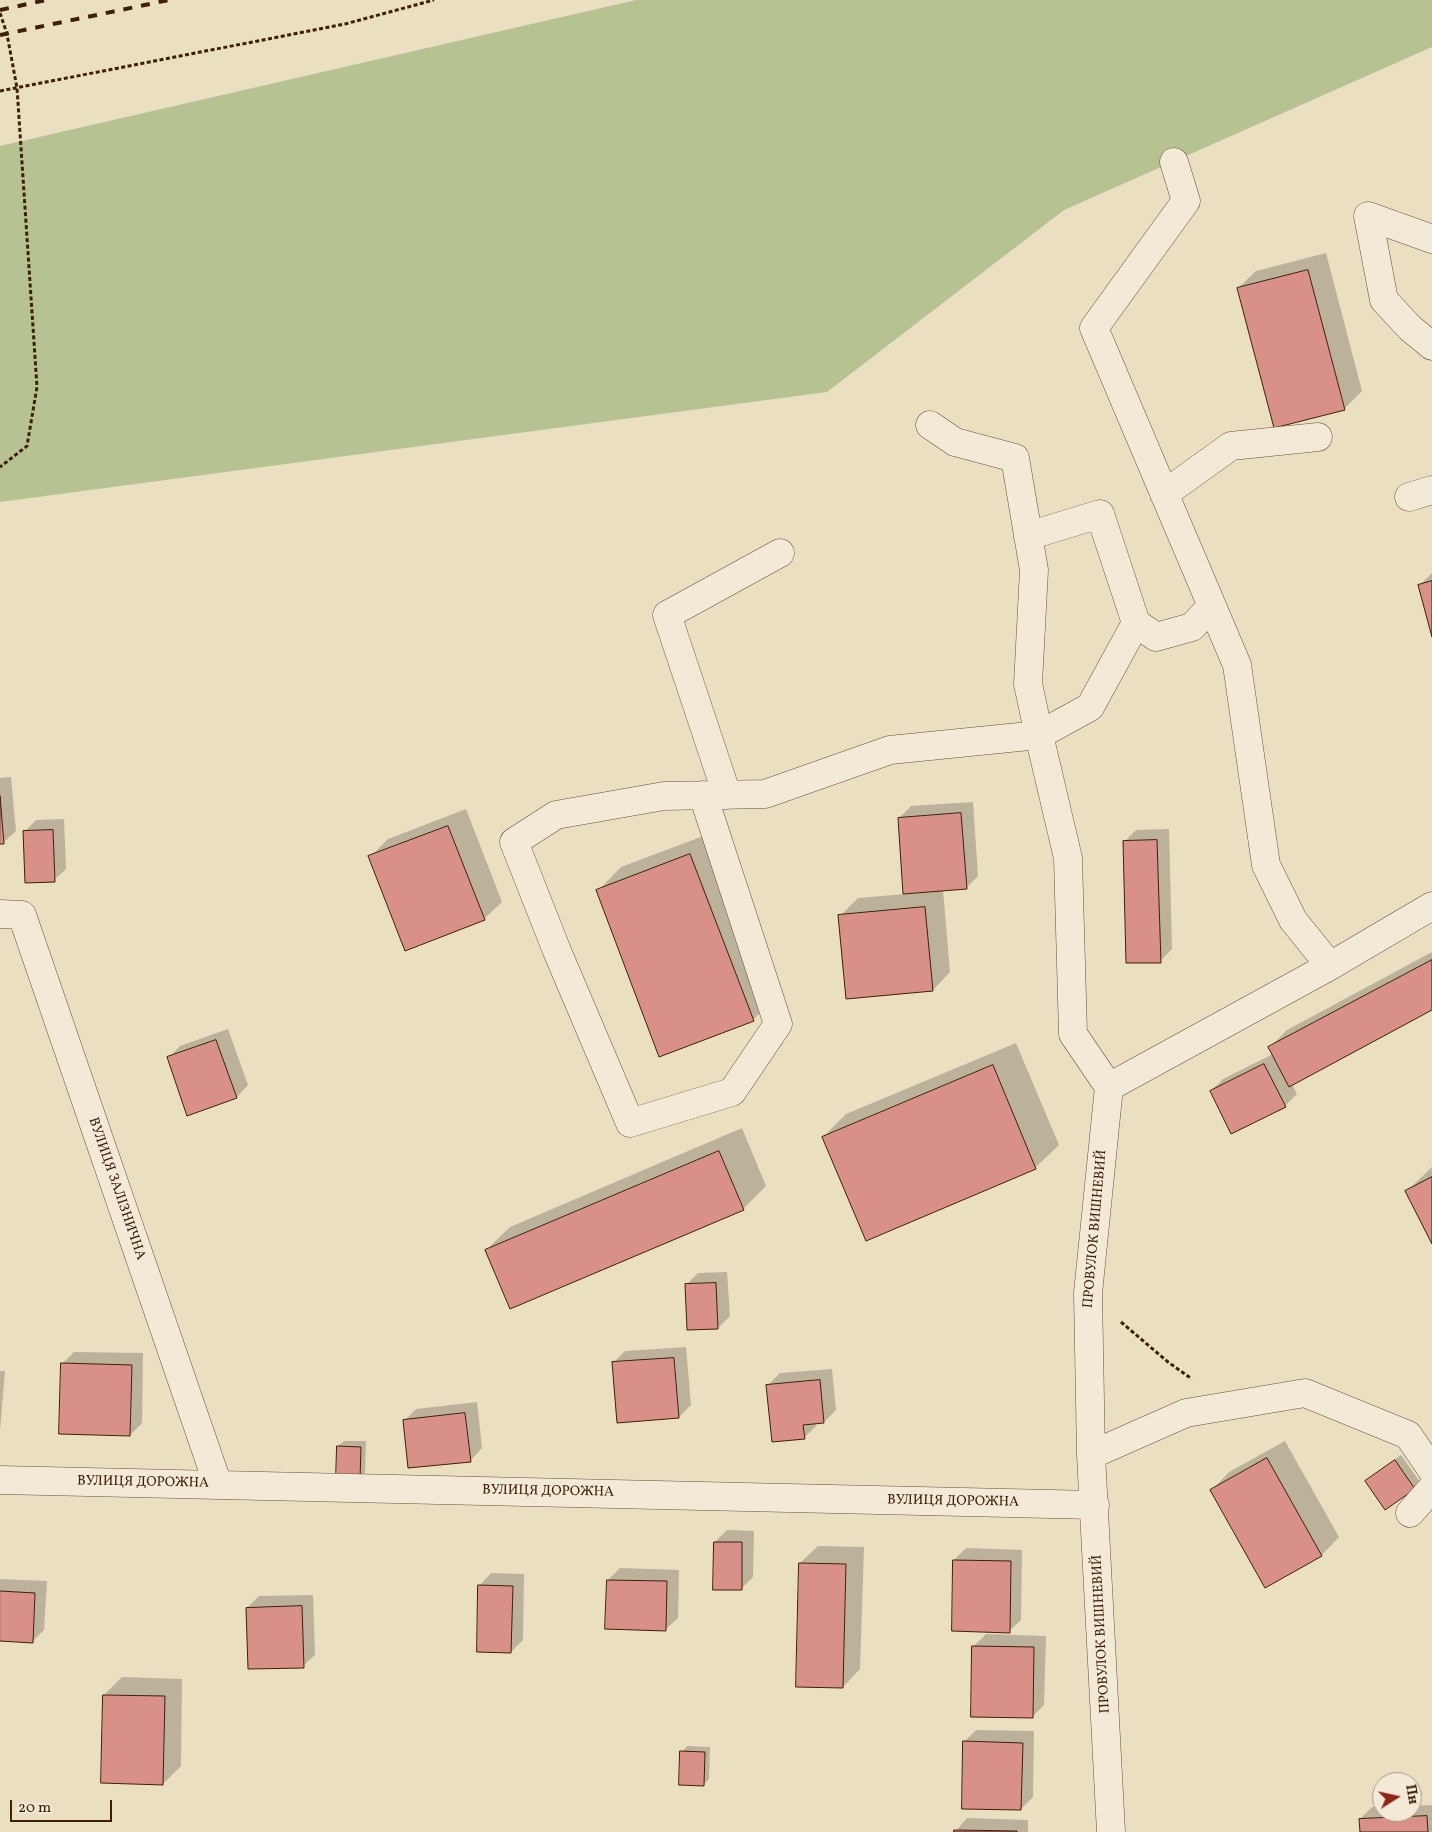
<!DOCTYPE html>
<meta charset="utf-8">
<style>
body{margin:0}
#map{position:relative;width:1432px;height:1832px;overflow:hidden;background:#ebdfc2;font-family:Vollkorn,serif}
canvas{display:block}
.north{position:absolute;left:1372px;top:1772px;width:50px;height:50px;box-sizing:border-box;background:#f2ead7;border:1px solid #aa9984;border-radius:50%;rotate:80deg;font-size:14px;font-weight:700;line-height:20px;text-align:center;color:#3e2007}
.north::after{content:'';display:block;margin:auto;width:18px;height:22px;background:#8f2418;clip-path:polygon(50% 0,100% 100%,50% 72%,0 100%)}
.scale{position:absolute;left:10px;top:1800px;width:102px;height:22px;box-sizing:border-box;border:2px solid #3e2007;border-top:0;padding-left:6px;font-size:15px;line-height:18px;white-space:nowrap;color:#3e2007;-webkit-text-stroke:4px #f2ead7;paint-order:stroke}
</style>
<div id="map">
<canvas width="1432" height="1832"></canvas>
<div class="north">Пн</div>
<div class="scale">20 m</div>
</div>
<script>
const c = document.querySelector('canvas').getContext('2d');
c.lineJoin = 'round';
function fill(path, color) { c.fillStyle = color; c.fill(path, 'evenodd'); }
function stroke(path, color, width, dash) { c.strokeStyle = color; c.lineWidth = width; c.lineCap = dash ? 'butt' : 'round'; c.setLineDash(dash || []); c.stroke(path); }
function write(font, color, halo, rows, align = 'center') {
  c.font = font + ' Vollkorn,serif'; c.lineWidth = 5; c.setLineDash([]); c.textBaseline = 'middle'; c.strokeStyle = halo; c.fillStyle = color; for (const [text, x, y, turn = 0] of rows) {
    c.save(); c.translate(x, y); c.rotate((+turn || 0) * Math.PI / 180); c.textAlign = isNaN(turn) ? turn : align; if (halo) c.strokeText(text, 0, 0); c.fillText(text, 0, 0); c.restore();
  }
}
const green = new Path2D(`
 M 636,0 L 1432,0 L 1432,47 L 1064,210 L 827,392 L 0,502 L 0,146 Z`);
const shadow = new Path2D(`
 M 1326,253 L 1362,391 L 1344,409 L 1238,288 L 1256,271 Z
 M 1432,573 L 1432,632 L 1419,586 Z
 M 11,777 L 16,831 L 4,842 L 0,843 L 0,778 Z
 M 973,802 L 978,876 L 966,888 L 943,890 L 950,972 L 933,990 L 840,916 L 858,898 L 905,894 L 899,818 L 911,806 Z
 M 466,809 L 502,902 L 484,919 L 370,857 L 388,839 Z
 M 64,819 L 66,869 L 54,880 L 24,832 L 36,820 Z
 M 1169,829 L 1172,949 L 1160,961 L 1124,842 L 1136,830 Z
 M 714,832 L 776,997 L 753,1020 L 598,891 L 621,867 Z
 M 1432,952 L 1432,1009 L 1292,1084 L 1297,1094 L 1285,1106 L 1211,1091 L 1223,1079 L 1273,1054 L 1269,1048 L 1287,1030 Z
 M 228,1029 L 248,1085 L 237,1097 L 168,1058 L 180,1046 Z
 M 1016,1043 L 1059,1145 L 1035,1168 L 823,1137 L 846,1114 Z
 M 742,1128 L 766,1186 L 743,1209 L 486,1250 L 510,1227 Z
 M 1432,1167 L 1432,1241 L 1406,1192 Z
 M 727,1272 L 730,1316 L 718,1328 L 686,1285 L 698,1273 Z
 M 686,1347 L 691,1405 L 679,1417 L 613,1363 L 625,1351 Z
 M 74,1352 L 143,1353 L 142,1423 L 130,1435 L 62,1364 Z
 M 832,1369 L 836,1410 L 824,1422 L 815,1422 L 816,1426 L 804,1438 L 768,1385 L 780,1373 Z
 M 0,1371 L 5,1371 L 0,1431 Z
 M 477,1402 L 482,1448 L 471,1460 L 404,1421 L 416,1409 Z
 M 344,1441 L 366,1441 L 365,1473 L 359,1478 L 338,1446 Z
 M 1285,1441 L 1339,1537 L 1322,1555 L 1266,1586 L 1212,1490 L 1229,1472 Z
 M 1401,1455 L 1420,1482 L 1386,1508 L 1372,1476 Z
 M 727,1530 L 754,1531 L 753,1577 L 741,1589 L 715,1542 Z
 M 818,1546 L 864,1547 L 860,1669 L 843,1687 L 800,1563 Z
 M 966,1548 L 1022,1550 L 1021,1620 L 1009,1631 L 954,1560 Z
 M 620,1568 L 679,1570 L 678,1618 L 666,1629 L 608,1580 Z
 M 491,1573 L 524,1574 L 523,1640 L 511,1652 L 480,1585 Z
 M 0,1579 L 47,1581 L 44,1630 L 32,1642 L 0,1640 Z
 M 313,1595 L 315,1655 L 303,1666 L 247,1608 L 259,1596 Z
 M 986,1634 L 1046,1636 L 1044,1705 L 1032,1717 L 974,1646 Z
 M 122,1677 L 182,1679 L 181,1766 L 163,1784 L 104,1695 Z
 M 976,1730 L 1034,1731 L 1033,1797 L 1021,1809 L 964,1742 Z
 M 687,1746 L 710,1747 L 709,1779 L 703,1785 L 682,1752 Z
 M 1432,1805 L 1432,1832 L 1361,1832 L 1360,1819 L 1372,1807 L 1382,1807 L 1382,1812 L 1412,1812 L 1412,1806 Z
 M 967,1818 L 1028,1820 L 1028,1832 L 955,1832 Z`);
const building = new Path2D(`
 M 1308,270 L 1345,410 L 1274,428 L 1237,288 Z
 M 1432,581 L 1432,637 L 1418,585 Z
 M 0,796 L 4,844 L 0,844 Z
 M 961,813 L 967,889 L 903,894 L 898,818 Z
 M 448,826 L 485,920 L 405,951 L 368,856 Z
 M 53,830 L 55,882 L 25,883 L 23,831 Z
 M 1157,840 L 1161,963 L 1126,963 L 1123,841 Z
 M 690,854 L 754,1021 L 659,1057 L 596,890 Z
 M 925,907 L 933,991 L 846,999 L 838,915 Z
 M 1432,960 L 1432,1010 L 1289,1087 L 1268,1047 Z
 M 216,1040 L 237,1098 L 187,1116 L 167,1057 Z
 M 1264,1064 L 1286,1107 L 1231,1134 L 1210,1091 Z
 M 993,1065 L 1036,1169 L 866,1241 L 822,1137 Z
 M 719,1151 L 744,1210 L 510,1309 L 485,1250 Z
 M 1432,1177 L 1432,1244 L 1405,1191 Z
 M 716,1283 L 718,1329 L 687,1330 L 685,1284 Z
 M 674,1358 L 679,1418 L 617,1423 L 612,1362 Z
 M 61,1363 L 132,1365 L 130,1436 L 59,1434 Z
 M 820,1380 L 824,1423 L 803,1425 L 805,1439 L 772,1442 L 766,1385 Z
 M 465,1413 L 471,1462 L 408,1468 L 403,1420 Z
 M 337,1446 L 361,1447 L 360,1480 L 336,1479 Z
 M 1267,1458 L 1322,1556 L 1265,1588 L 1210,1490 Z
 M 1395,1460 L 1415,1489 L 1385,1510 L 1365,1481 Z
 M 714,1542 L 742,1542 L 742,1590 L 713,1590 Z
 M 953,1560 L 1011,1561 L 1010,1633 L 952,1631 Z
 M 799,1563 L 846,1564 L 843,1688 L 796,1687 Z
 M 607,1580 L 667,1581 L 666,1631 L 605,1629 Z
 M 478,1585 L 513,1586 L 511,1653 L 477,1652 Z
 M 0,1591 L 35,1593 L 33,1643 L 0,1641 Z
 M 302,1606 L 304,1668 L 248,1669 L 246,1608 Z
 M 972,1646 L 1034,1647 L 1033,1718 L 971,1717 Z
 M 103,1695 L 165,1696 L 163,1785 L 101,1783 Z
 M 963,1741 L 1023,1743 L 1021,1810 L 962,1809 Z
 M 680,1751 L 705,1752 L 704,1786 L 679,1785 Z
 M 1427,1816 L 1428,1832 L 1360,1832 L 1359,1819 Z
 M 954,1830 L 1017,1831 L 1017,1832 L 954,1832 Z`);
const path = new Path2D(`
 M 0,13 L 7,34 L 17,88 L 37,387 L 27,446 L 0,467
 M 0,91 L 345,24 L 434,0
 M 1121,1322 L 1168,1362 L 1192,1379`);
const minor = new Path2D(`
 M 1174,162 L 1186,201 L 1094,328 L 1237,665 L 1266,865 L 1293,920 L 1330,966
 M 1432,239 L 1368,216 L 1384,300 L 1410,328 L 1432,346
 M 930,425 L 955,442 L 1015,458 L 1034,570 L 1028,684 L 1039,735 L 1090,707 L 1136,623 L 1100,514 L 1028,536
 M 1164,494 L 1231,446 L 1318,437
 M 1409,497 L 1432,490
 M 1136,623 L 1156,637 L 1192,627 L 1212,606
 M 703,795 L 778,1024 L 732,1092 L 630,1123 L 557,951 L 514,842 L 556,815 L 664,796 L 765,794 L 890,750 L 1039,735 L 1068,858 L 1073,1034 L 1109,1087
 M 727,795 L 667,615 L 780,553
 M 0,914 L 22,915 L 218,1485
 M 1109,1087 L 1088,1293 L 1091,1455 L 1111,1832
 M 1109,1087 L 1330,966 L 1432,906
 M 1091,1455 L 1186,1413 L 1305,1393 L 1408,1435 L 1432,1470
 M 0,1480 L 1095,1505
 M 1410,1513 L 1432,1488`);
const rail = new Path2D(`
 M 0,10 L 46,0
 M 0,35 L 169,0`);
const streetNames = [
 ["ВУЛИЦЯ ЗАЛІЗНИЧНА",116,1189,71],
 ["ПРОВУЛОК ВИШНЕВИЙ",1096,1229,-85],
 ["ВУЛИЦЯ ДОРОЖНА",143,1483,1],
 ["ВУЛИЦЯ ДОРОЖНА",548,1492,1],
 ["ВУЛИЦЯ ДОРОЖНА",953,1502,1],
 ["ПРОВУЛОК ВИШНЕВИЙ",1102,1634,-93]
];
fill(green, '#b7c293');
fill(shadow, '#0003');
fill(building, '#d89088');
stroke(building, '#3e2007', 1);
stroke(minor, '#695036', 29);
stroke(path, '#3e2007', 3, [4, 2.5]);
stroke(minor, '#f2ead7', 28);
stroke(rail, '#3e2007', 4, [9, 9]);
write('14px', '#3e2007', '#f2ead7', streetNames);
</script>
